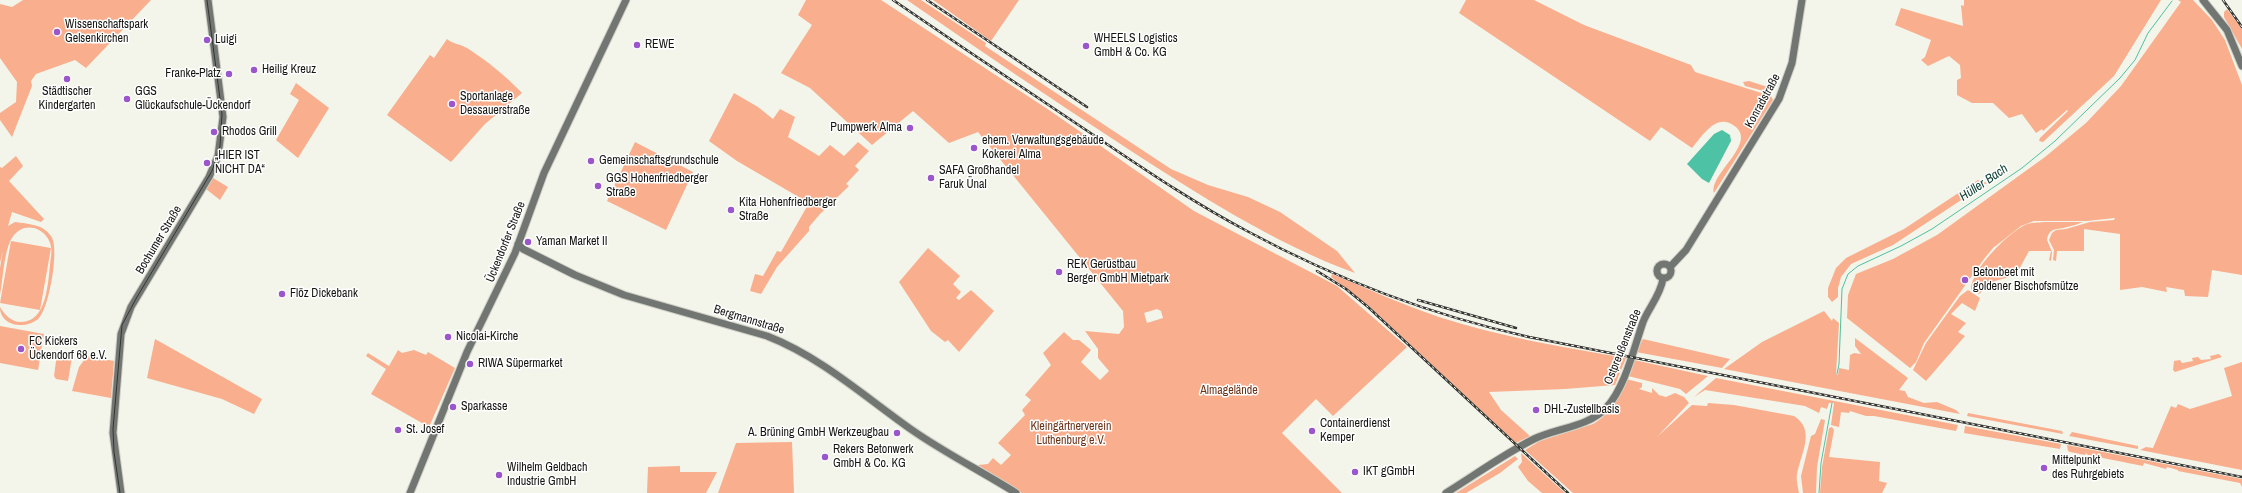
<!DOCTYPE html>
<meta charset="utf-8">
<style>
body{margin:0}
canvas{display:block;background:#f3f4ea}
</style>
<canvas width="2242" height="493"></canvas>
<script>
const c = document.querySelector('canvas').getContext('2d');
c.lineJoin = 'round';
function fill(path, color) { c.fillStyle = color; c.fill(path, 'evenodd'); }
function stroke(path, color, width, dash) { c.strokeStyle = color; c.lineWidth = width; c.lineCap = dash ? 'butt' : 'round'; c.setLineDash(dash || []); c.stroke(path); }
function write(font, color, halo, rows, align = 'center') {
  c.font = font + ' "Archivo Narrow",sans-serif'; c.lineWidth = 3; c.setLineDash([]); c.textBaseline = 'middle'; c.strokeStyle = halo; c.fillStyle = color; for (const [text, x, y, turn = 0] of rows) {
    c.save(); c.translate(x, y); c.rotate((+turn || 0) * Math.PI / 180); c.textAlign = isNaN(turn) ? turn : align; if (halo) c.strokeText(text, 0, 0); c.fillText(text, 0, 0); c.restore();
  }
}
const green = new Path2D(`
 M 23,0 L 151,0 L 86,68 L 75,60 L 36,74 L 31,81 L 32,86 L 12,137 L 0,120 L 0,113 L 16,102 L 17,82 L 0,58 L 0,4 L 12,7 Z
 M 806,0 L 881,0 L 1049,110 L 1194,211 L 1337,286 L 1407,347 L 1333,416 L 1316,399 L 1282,433 L 1342,493 L 1022,493 L 978,465 L 988,464 L 993,458 L 1001,465 L 1011,455 L 998,443 L 1025,415 L 1022,410 L 1031,400 L 1025,395 L 1051,365 L 1043,353 L 1064,332 L 1073,340 L 1079,340 L 1091,350 L 1081,362 L 1100,380 L 1109,371 L 1098,358 L 1098,349 L 1085,331 L 1119,334 L 1124,327 L 1123,311 L 978,132 L 949,143 L 913,111 L 872,145 L 810,88 L 781,73 L 812,25 L 798,15 ZM 1157,309 L 1161,311 L 1163,318 L 1147,323 L 1144,313 Z
 M 907,0 L 921,0 L 986,43 L 985,46 L 1171,169 L 1208,185 L 1248,197 L 1280,212 L 1337,251 L 1355,273 C 1275,244 1196,193 1125,147 C 1051,99 979,50 907,0 Z
 M 933,0 L 1019,0 L 991,41 Z
 M 1466,0 L 1534,0 L 1584,25 L 1691,65 L 1695,72 L 1771,96 L 1773,100 L 1714,193 C 1709,174 1756,145 1736,127 C 1717,111 1703,135 1692,148 L 1661,127 L 1650,141 L 1459,13 Z
 M 1964,0 L 2161,0 L 2114,76 L 2043,142 L 2039,141 L 2040,138 L 2068,111 L 2067,110 L 2043,131 L 2042,129 L 2036,133 L 2022,114 L 2009,118 L 1993,103 L 1972,103 L 1957,95 L 1957,80 L 1961,78 L 1960,65 L 1949,56 L 1928,66 L 1921,60 L 1925,57 L 1931,40 L 1895,25 L 1901,8 L 1963,26 L 1961,5 L 1964,6 Z
 M 2178,0 L 2193,0 L 2212,20 L 2225,40 L 2242,85 L 2242,275 L 2212,270 L 2208,297 L 2185,296 L 2184,290 L 2166,287 L 2167,292 L 2142,287 L 2120,290 L 2120,234 L 2084,229 L 2084,251 L 2057,251 L 2056,261 L 2053,260 L 2054,250 L 2049,240 L 2052,233 L 2056,230 L 2066,229 L 2090,222 L 2114,220 L 2115,218 L 2087,221 L 2034,221 L 2021,226 L 1993,248 L 1984,259 L 1924,343 L 1916,362 L 1910,368 L 1847,318 L 1848,295 L 1856,274 L 1893,259 L 1937,235 L 2045,157 L 2086,123 L 2121,86 L 2181,2 Z
 M 2227,9 L 2242,29 L 2242,49 L 2224,17 L 2224,12 Z
 M 447,39 C 453,44 460,44 467,48 C 486,60 506,76 522,93 L 485,124 L 451,162 L 387,115 L 430,55 L 434,58 Z
 M 1749,81 L 1771,88 L 1771,93 L 1745,86 L 1743,82 Z
 M 296,83 L 329,108 L 298,158 L 276,140 L 299,100 L 290,94 Z
 M 734,93 L 758,107 L 773,119 L 780,109 L 795,117 L 788,137 L 819,156 L 830,145 L 844,156 L 858,142 L 869,151 L 855,166 L 859,170 L 846,184 L 849,186 L 820,214 L 809,227 L 809,231 L 777,267 L 761,294 L 750,291 L 755,274 L 763,276 L 777,251 L 781,252 L 809,203 L 737,161 L 709,141 Z
 M 635,142 L 693,172 L 666,230 L 607,201 Z
 M 16,156 L 23,166 L 9,181 L 44,219 L 41,222 L 12,212 L 8,226 L 15,222 C 28,224 43,224 51,236 C 60,248 49,308 39,318 C 27,330 0,327 0,307 C 5,315 11,322 21,322 C 49,322 48,277 51,257 C 56,232 26,216 12,238 C 4,250 3,280 0,295 L 0,268 L 3,250 L 0,263 L 0,167 L 2,168 Z
 M 213,178 L 228,187 L 220,200 L 206,189 Z
 M 1978,180 L 1987,183 L 1893,245 L 1851,264 L 1841,277 L 1838,288 L 1838,297 L 1832,302 L 1828,297 L 1828,288 L 1836,268 L 1846,258 L 1904,229 Z
 M 2044,222 L 2083,222 C 2078,224 2072,226 2067,227 C 2057,230 2049,227 2047,240 L 2052,252 L 2051,261 L 2049,260 L 2051,251 L 2029,251 L 2016,275 L 1995,281 L 1979,294 L 1971,289 C 1971,270 2008,233 2025,225 C 2031,222 2038,223 2044,222 Z
 M 11,241 L 51,248 L 40,310 L 0,303 Z
 M 928,248 L 960,276 L 953,284 L 961,292 L 956,298 L 959,300 L 971,290 L 994,311 L 959,352 L 948,340 L 945,342 L 931,331 L 899,282 Z
 M 1332,274 C 1368,289 1403,305 1439,317 C 1500,337 1563,347 1626,358 L 1615,385 L 1565,389 L 1489,392 L 1501,410 L 1530,436 L 1516,443 L 1369,306 L 1331,277 Z
 M 1968,290 L 1980,298 L 1975,311 L 1962,303 L 1951,314 L 1966,323 L 1958,332 L 1965,336 L 1926,381 L 1913,370 L 1926,343 L 1960,296 Z
 M 1824,311 L 1832,321 L 1833,318 L 1839,323 L 1836,374 L 1838,375 L 1839,368 L 1849,370 L 1850,355 L 1854,353 L 1861,354 L 1855,346 L 1855,338 L 1908,378 L 1899,390 L 1905,391 L 1908,397 L 1924,403 L 1937,402 L 1956,410 L 1960,414 L 1724,369 L 1762,342 Z
 M 0,326 L 44,334 L 38,370 L 0,363 Z
 M 155,339 L 262,399 L 254,414 L 222,399 L 147,378 Z
 M 1643,339 L 1730,359 L 1722,368 L 1636,352 Z
 M 398,350 L 402,353 L 414,350 L 426,355 L 428,352 L 455,368 L 429,427 L 371,394 L 386,369 L 366,356 L 368,353 L 389,366 Z
 M 57,354 L 72,357 L 68,381 L 56,379 L 54,376 Z
 M 2219,354 L 2222,357 L 2175,372 L 2173,370 L 2174,361 L 2180,360 L 2182,363 L 2193,361 L 2192,358 L 2198,357 L 2201,360 L 2211,359 L 2210,356 Z
 M 87,356 L 114,361 L 111,398 L 72,391 L 79,367 Z
 M 1634,360 L 1708,376 L 1686,394 L 1680,389 L 1628,376 Z
 M 2242,362 L 2242,470 L 2140,450 L 2146,447 L 2153,448 L 2171,406 L 2176,408 L 2178,404 L 2190,409 L 2232,396 L 2224,368 Z
 M 1716,378 L 1958,425 L 1956,431 L 1874,416 L 1866,416 L 1850,411 L 1849,413 L 1841,412 L 1839,427 L 1831,425 L 1834,403 L 1829,403 L 1827,409 L 1821,407 L 1819,413 L 1805,406 L 1705,390 L 1694,397 Z
 M 1626,379 L 1642,383 L 1642,387 L 1639,389 L 1652,393 L 1652,388 L 1659,395 L 1666,397 L 1675,393 L 1684,397 L 1689,403 L 1657,437 L 1692,405 L 1707,406 L 1708,403 L 1734,405 L 1794,416 C 1816,430 1801,453 1797,474 C 1796,480 1798,487 1799,493 L 1573,493 L 1525,450 L 1540,441 L 1593,424 C 1612,413 1618,399 1626,379 Z
 M 1968,413 L 2062,431 L 2063,434 L 1967,416 Z
 M 1821,419 L 1825,420 L 1817,467 L 1816,493 L 1803,493 L 1801,476 L 1811,436 L 1815,434 Z
 M 1965,426 L 2061,444 L 2060,449 L 1964,433 Z
 M 1832,427 L 1834,430 L 1829,457 L 1880,462 L 1879,481 L 1887,483 L 1882,493 L 1820,493 L 1822,467 L 1829,428 Z
 M 2072,432 L 2138,446 L 2138,449 L 2069,436 Z
 M 792,442 L 794,493 L 718,493 L 736,443 Z
 M 2067,445 L 2242,479 L 2242,487 L 2240,483 L 2178,471 L 2178,470 L 2167,467 L 2166,469 L 2144,463 L 2143,466 C 2123,462 2108,459 2088,455 L 2086,453 L 2085,455 L 2070,452 L 2068,451 Z
 M 1521,453 L 1565,493 L 1542,493 L 1528,481 L 1518,467 L 1522,462 Z
 M 1515,456 L 1518,459 L 1500,473 L 1466,493 L 1456,493 Z
 M 680,466 L 680,472 L 717,472 L 706,493 L 647,493 L 648,467 Z`);
const water = new Path2D(`
 M 1722,130 L 1730,135 L 1731,141 L 1709,183 L 1702,179 L 1687,164 L 1714,134 Z`);
const stream = new Path2D(`
 M 1837,374 L 1839,364 L 1842,289 L 1848,274 L 1858,266 L 1901,246 L 1932,229 L 2022,168 L 2055,141 L 2120,78 L 2135,60 L 2148,33 L 2172,1
 M 1819,493 L 1821,463 L 1832,403`);
const secondary = new Path2D(`
 M 2203,0 L 2227,30 L 2242,66
 M 518,244 L 523,249 L 575,275 L 624,295 L 767,336 C 821,357 865,397 912,430 C 945,453 981,471 1016,493
 M1657 271a7 7 0 1 1 14 0a7 7 0 1 1-14 0Z
 M 1670,267 L 1686,250 L 1779,99 L 1792,63 L 1802,0
 M 121,493 L 113,433 L 121,334 L 131,307 L 209,177 L 218,156 L 223,117 L 208,0
 M 410,493 L 467,352 L 515,253 L 544,173 L 626,0
 M 1446,493 C 1475,475 1504,454 1534,439 C 1557,428 1588,427 1606,408 C 1625,388 1634,348 1643,322 C 1649,307 1660,296 1663,279`);
const tram = new Path2D(`
 M 120,493 L 114,452 L 113,429 L 122,325 L 137,297 L 212,171 L 220,146 L 222,114 L 207,0`);
const rail = new Path2D(`
 M 893,0 C 956,43 1020,86 1083,128 C 1137,164 1190,201 1247,231 C 1336,279 1431,315 1529,337 L 2242,477
 M 927,0 L 1087,107
 M 2223,0 L 2242,27
 M 1317,271 L 1346,289 L 1368,307 L 1568,493
 M 1418,300 L 1516,328`);
const markers = [
 [57,32,4,"#9b56cb"],
 [207,40,4,"#9b56cb"],
 [637,45,4,"#9b56cb"],
 [1086,46,4,"#9b56cb"],
 [254,70,4,"#9b56cb"],
 [229,74,4,"#9b56cb"],
 [67,79,4,"#9b56cb"],
 [127,99,4,"#9b56cb"],
 [452,104,4,"#9b56cb"],
 [910,128,4,"#9b56cb"],
 [214,132,4,"#9b56cb"],
 [974,148,4,"#9b56cb"],
 [591,161,4,"#9b56cb"],
 [207,163,4,"#9b56cb"],
 [931,178,4,"#9b56cb"],
 [598,186,4,"#9b56cb"],
 [731,210,4,"#9b56cb"],
 [528,242,4,"#9b56cb"],
 [1059,272,4,"#9b56cb"],
 [1965,280,4,"#9b56cb"],
 [282,294,4,"#9b56cb"],
 [448,337,4,"#9b56cb"],
 [21,349,4,"#9b56cb"],
 [470,364,4,"#9b56cb"],
 [453,407,4,"#9b56cb"],
 [1536,410,4,"#9b56cb"],
 [398,430,4,"#9b56cb"],
 [1312,431,4,"#9b56cb"],
 [897,433,4,"#9b56cb"],
 [825,457,4,"#9b56cb"],
 [2044,468,4,"#9b56cb"],
 [1355,472,4,"#9b56cb"],
 [499,475,4,"#9b56cb"]
];
const poiNames = [
 ["Wissenschaftspark",65,25],
 ["Gelsenkirchen",65,39],
 ["WHEELS Logistics",1094,39],
 ["GmbH & Co. KG",1094,53],
 ["Luigi",215,40],
 ["REWE",645,45],
 ["Heilig Kreuz",262,70],
 ["Franke-Platz",221,74,"right"],
 ["Städtischer",67,92,"center"],
 ["Kindergarten",67,106,"center"],
 ["GGS",135,92],
 ["Glückaufschule-Ückendorf",135,106],
 ["Sportanlage",460,97],
 ["Dessauerstraße",460,111],
 ["Pumpwerk Alma",902,128,"right"],
 ["Rhodos Grill",222,132],
 ["ehem. Verwaltungsgebäude",982,141],
 ["Kokerei Alma",982,155],
 ["„HIER IST",215,156],
 ["NICHT DA“",215,170],
 ["Gemeinschaftsgrundschule",599,161],
 ["SAFA Großhandel",939,171],
 ["Faruk Ünal",939,185],
 ["GGS Hohenfriedberger",606,179],
 ["Straße",606,193],
 ["Kita Hohenfriedberger",739,203],
 ["Straße",739,217],
 ["Yaman Market II",536,242],
 ["REK Gerüstbau",1067,265],
 ["Berger GmbH Mietpark",1067,279],
 ["Betonbeet mit",1973,273],
 ["goldener Bischofsmütze",1973,287],
 ["Flöz Dickebank",290,294],
 ["Nicolai-Kirche",456,337],
 ["FC Kickers",29,342],
 ["Ückendorf 68 e.V.",29,356],
 ["RIWA Süpermarket",478,364],
 ["Sparkasse",461,407],
 ["DHL-Zustellbasis",1544,410],
 ["Containerdienst",1320,424],
 ["Kemper",1320,438],
 ["St. Josef",406,430],
 ["A. Brüning GmbH Werkzeugbau",889,433,"right"],
 ["Rekers Betonwerk",833,450],
 ["GmbH & Co. KG",833,464],
 ["Mittelpunkt",2052,461],
 ["des Ruhrgebiets",2052,475],
 ["Wilhelm Geldbach",507,468],
 ["Industrie GmbH",507,482],
 ["IKT gGmbH",1363,472]
];
const streetNames = [
 ["Konradstraße",1763,101,-61],
 ["Bochumer Straße",159,240,-59],
 ["Ückendorfer Straße",506,242,-68],
 ["Bergmannstraße",749,320,17],
 ["Ostpreußenstraße",1623,347,-68]
];
const parkNames = [
 ["Almagelände",1229,391],
 ["Kleingärtnerverein",1071,427],
 ["Luthenburg e.V.",1071,441]
];
const waterNames = [
 ["Hüller Bach",1984,183,-34]
];
fill(green, '#f9af8d');
fill(water, '#4dc2a4');
stroke(stream, '#4dc2a4', 1);
stroke(secondary, '#cfd0c7', 9);
stroke(secondary, '#727672', 7);
stroke(tram, '#343530', 1);
stroke(rail, '#343530', 2.5);
stroke(rail, '#fff', 1, [3]);
for (const [x, y, r, color] of markers) { const dot = new Path2D(); dot.arc(x, y, r, 0, 2 * Math.PI); c.fillStyle = color; c.fill(dot); stroke(dot, '#fff', 1.5); }
write('12px', '#141511', '#fff', poiNames, 'left');
write('12px', '#141511', '#fff', streetNames);
write('12px', '#693318', '#fff', parkNames);
write('italic 13px', '#114438', '#fff', waterNames);
</script>
